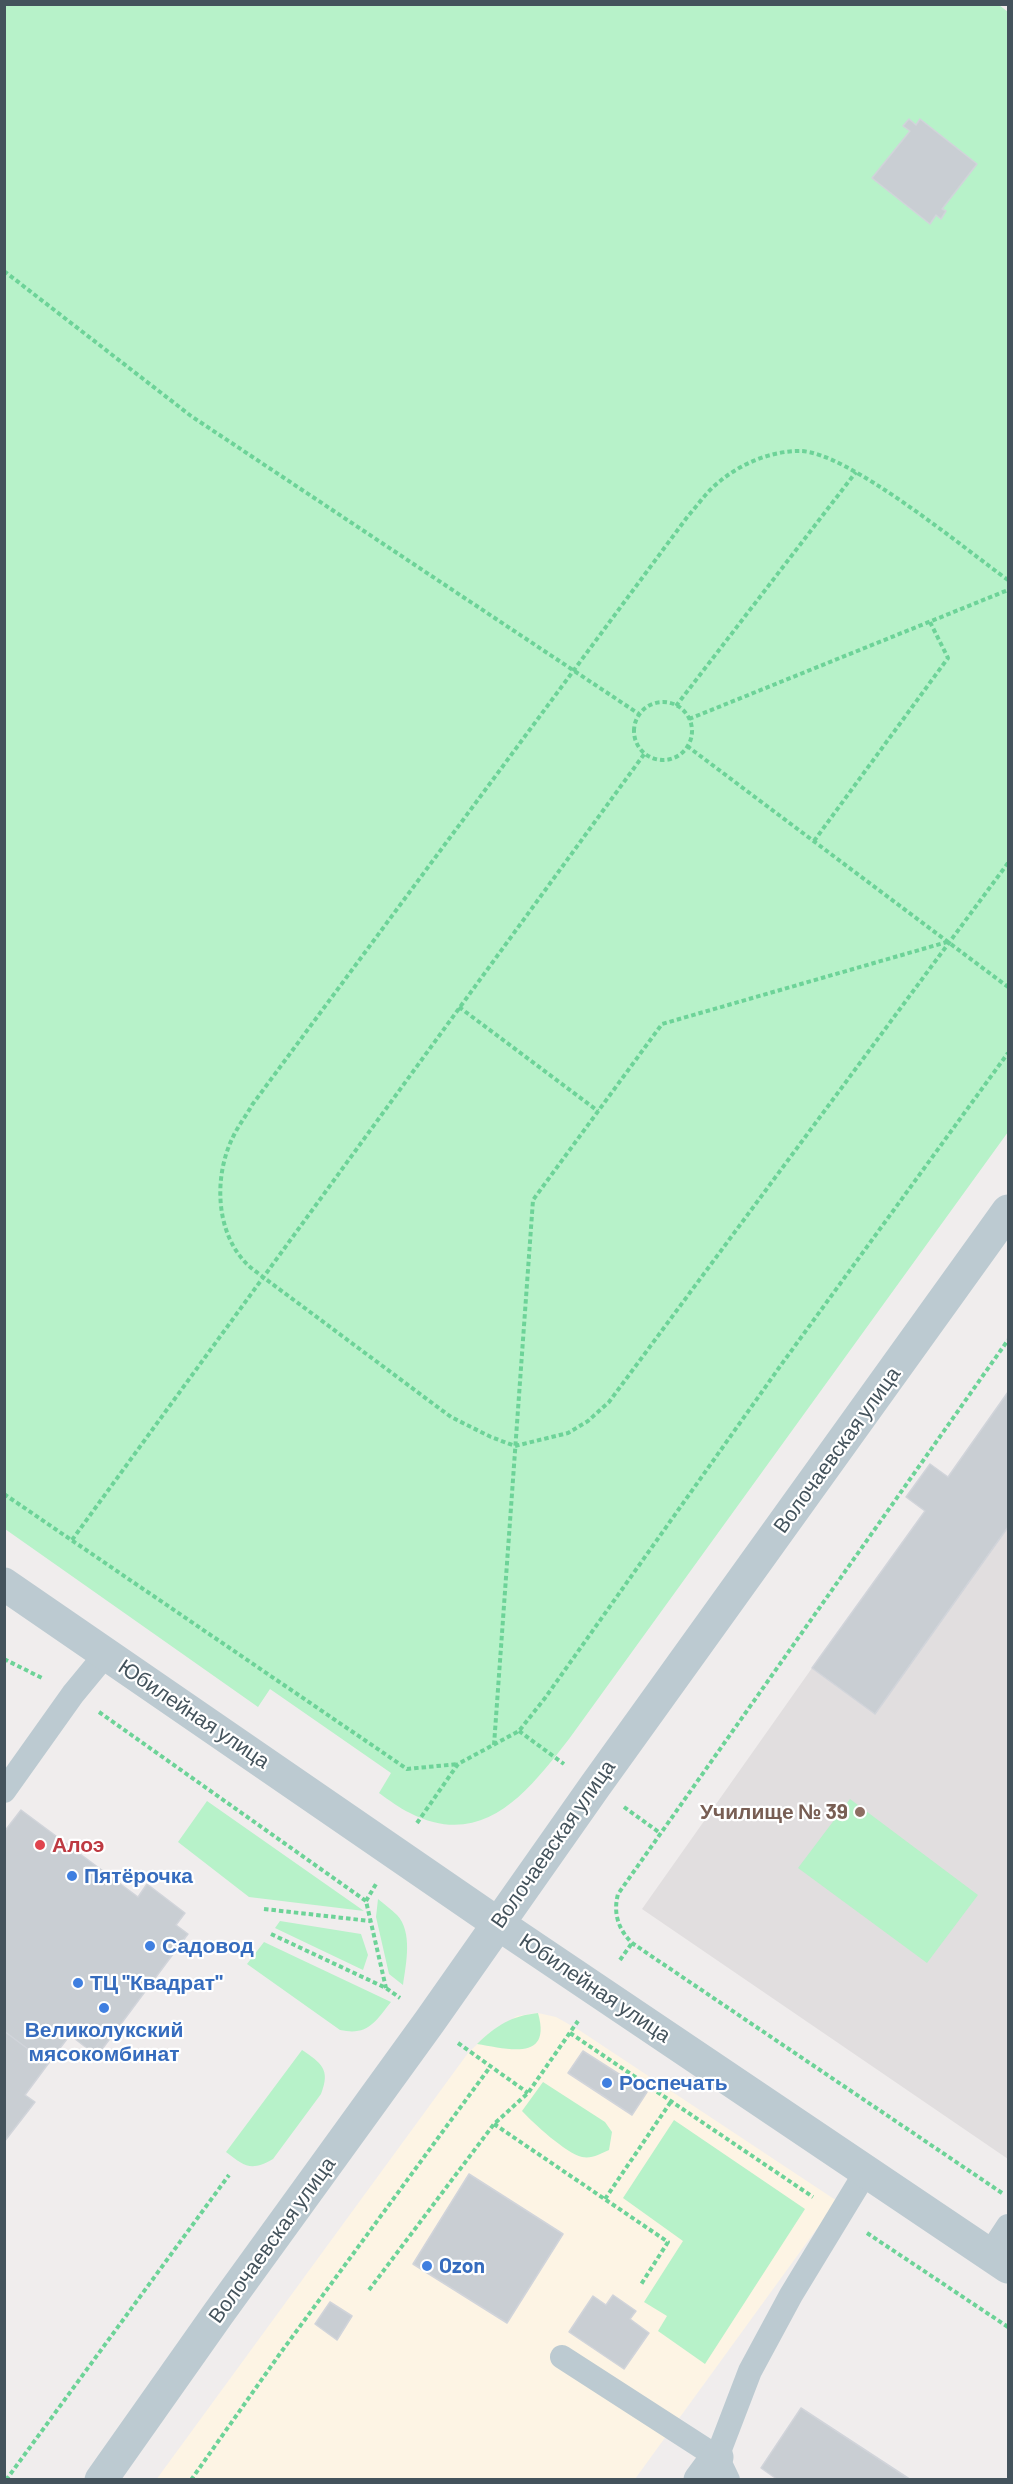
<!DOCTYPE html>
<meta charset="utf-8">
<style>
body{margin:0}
#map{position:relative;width:1013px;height:2484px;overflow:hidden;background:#f0eded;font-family:Barlow,sans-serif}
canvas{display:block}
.frame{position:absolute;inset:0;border:6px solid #44535c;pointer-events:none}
</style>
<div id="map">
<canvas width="1013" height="2484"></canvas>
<div class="frame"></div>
</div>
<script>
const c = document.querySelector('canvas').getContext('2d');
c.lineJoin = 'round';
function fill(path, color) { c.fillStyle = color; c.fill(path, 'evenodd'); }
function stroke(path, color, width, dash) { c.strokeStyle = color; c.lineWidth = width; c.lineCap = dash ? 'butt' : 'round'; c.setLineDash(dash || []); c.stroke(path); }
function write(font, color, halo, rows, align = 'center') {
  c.font = font + ' Barlow,sans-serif'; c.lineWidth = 4.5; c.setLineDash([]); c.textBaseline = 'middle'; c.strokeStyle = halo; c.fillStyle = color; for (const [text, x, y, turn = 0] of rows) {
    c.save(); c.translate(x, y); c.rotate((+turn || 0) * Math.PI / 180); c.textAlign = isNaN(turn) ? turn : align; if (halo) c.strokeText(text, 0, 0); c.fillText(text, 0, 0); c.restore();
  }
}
const commercial = new Path2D(`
 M 538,2013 L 556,2017 L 579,2030 L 837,2201 L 635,2479 L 156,2480 L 468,2053 L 489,2033 L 517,2016 Z`);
const education = new Path2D(`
 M 1008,1525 L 1008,2159 L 642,1909 L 812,1668 L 875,1714 Z`);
const green = new Path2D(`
 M 5,5 L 999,5 L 1008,12 L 1008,1132 L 569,1739 C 529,1790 484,1851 410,1813 C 399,1808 389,1800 379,1793 L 391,1773 L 270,1689 L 258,1707 L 5,1529 Z
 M 850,1799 L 978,1895 L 927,1963 L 798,1868 Z
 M 207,1801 L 364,1911 L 249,1897 L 178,1842 Z
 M 378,1899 C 384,1904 391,1909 397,1915 C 413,1932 406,1964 403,1985 L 389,1974 L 376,1917 Z
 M 280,1921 L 361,1934 L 368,1955 L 363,1970 L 275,1928 Z
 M 264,1942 L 391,2002 C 375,2022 368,2036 340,2030 L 247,1964 Z
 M 538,2013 C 552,2062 508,2049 477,2044 C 497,2025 511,2016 538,2013 Z
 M 302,2050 C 321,2063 331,2069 321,2094 L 273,2159 C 251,2172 244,2166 226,2152 Z
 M 543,2082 L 605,2122 L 612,2132 L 609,2150 C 600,2154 592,2159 582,2157 C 566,2153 534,2124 522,2111 Z
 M 674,2120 L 805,2209 L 705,2364 L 658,2331 L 667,2316 L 644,2302 L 683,2241 L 623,2198 Z`);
const building = new Path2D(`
 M 909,119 L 916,125 L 920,119 L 977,164 L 942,209 L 946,211 L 941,219 L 936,215 L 930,224 L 872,178 L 910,131 L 903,126 Z
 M 1008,1392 L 1008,1527 L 875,1714 L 812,1668 L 925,1511 L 906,1497 L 930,1464 L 948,1477 Z
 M 21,1810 L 138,1897 L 147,1884 L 185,1913 L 176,1925 L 188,1934 L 97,2056 L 70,2035 L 48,2064 L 4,2031 L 4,1832 Z
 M 4,2031 L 48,2064 L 25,2095 L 35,2102 L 4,2142 Z
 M 583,2051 L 647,2092 L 632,2115 L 568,2073 Z
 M 469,2174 L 563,2234 L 507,2323 L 413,2264 Z
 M 613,2295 L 636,2311 L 630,2319 L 649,2333 L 624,2369 L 569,2332 L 593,2296 L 606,2305 Z
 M 330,2302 L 352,2316 L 337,2340 L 315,2324 Z
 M 801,2408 L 911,2480 L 778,2480 L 761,2468 Z`);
const path = new Path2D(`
 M 4,271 L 191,416 L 639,714
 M 1008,580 C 966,550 846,450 799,451 C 771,451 740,464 719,482 C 707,491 698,505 688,516 L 252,1105 C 246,1116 238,1126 233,1137 C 214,1175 215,1230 245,1262 C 250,1268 257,1272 263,1277 L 451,1417 L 491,1437 L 515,1446 L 568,1433 L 588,1421 L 609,1402 L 1008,863
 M634 731a29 29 0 1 1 58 0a29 29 0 1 1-58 0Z
 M 676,706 L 856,472
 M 689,719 L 1008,590
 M 687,746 L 1008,987
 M 814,841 L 948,658 L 930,622
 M 459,1007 L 598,1111
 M 4,1494 L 407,1769 L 458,1764
 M 72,1540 L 645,753
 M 4,1659 L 44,1679
 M 99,1712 L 366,1901 L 386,1988
 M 519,1731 L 564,1764
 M 494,1745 L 533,1200 L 662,1024 L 947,942
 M 624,1807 L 660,1833
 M 417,1823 L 458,1764 L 519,1731 L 545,1698 L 781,1365 L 1008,1053
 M 366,1901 L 376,1884
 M 264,1909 L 370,1921
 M 271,1934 L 386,1988 L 400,1998
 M 620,1960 L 632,1943
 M 570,2033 L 813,2197
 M 458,2043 L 528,2093
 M 494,2124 L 668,2242 L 640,2286
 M 1002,2193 L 632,1943 C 618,1929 613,1913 618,1894 L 1008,1340
 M 605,2199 L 672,2100
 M 867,2233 L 1008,2327
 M 369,2290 L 494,2124 L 528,2093 L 578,2021
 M 6,2480 L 229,2175
 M 191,2480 L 279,2355 L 490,2067`);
const service = new Path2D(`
 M 4,1791 L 73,1694 L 106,1654
 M 989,2255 L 1008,2226
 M 562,2357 L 717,2457
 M 728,2480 L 717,2457 L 750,2371 L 791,2295 L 867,2170`);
const minor = new Path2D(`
 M 4,1584 L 497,1923
 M 700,2480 L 717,2457`);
const tertiary = new Path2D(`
 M 497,1923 L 1008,2267
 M 101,2480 L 218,2314 L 430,2021 L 595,1786 L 1008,1211`);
const markers = [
 [860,1812,6,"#8d6e63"],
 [40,1845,6,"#e0444e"],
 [72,1876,6,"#3f7fe0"],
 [150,1946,6,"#3f7fe0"],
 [78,1983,6,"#3f7fe0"],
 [104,2008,6,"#3f7fe0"],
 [607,2083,6,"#3f7fe0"],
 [427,2266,6,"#3f7fe0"]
];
const streetNames = [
 ["Волочаевская улица",837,1450,-54],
 ["Юбилейная улица",194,1714,34],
 ["Волочаевская улица",553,1844,-55],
 ["Юбилейная улица",595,1988,34],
 ["Волочаевская улица",272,2240,-54]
];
const educationNames = [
 ["Училище № 39",848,1812]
];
const healthNames = [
 ["Алоэ",52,1845]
];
const shopNames = [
 ["Пятёрочка",84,1876],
 ["Садовод",162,1946],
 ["ТЦ \"Квадрат\"",90,1983],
 ["Великолукский",104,2030,"center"],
 ["мясокомбинат",104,2054,"center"],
 ["Роспечать",619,2083],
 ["Ozon",439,2266]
];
fill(commercial, '#fdf4e4');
fill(education, '#e1dedf');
fill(green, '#b7f2c9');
fill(building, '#c9ced3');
stroke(building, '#d1d4da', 1.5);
stroke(path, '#6dd398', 4, [4.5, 3]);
stroke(service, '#bccad1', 24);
stroke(minor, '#bccad1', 33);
stroke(tertiary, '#bccad1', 33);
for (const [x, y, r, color] of markers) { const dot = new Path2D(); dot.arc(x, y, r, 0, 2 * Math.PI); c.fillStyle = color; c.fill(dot); stroke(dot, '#fff', 2); }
write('21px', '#44535c', '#fff', streetNames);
write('bold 21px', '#785e54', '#fff', educationNames, 'right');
write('bold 21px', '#be3a42', '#fff', healthNames, 'left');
write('bold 21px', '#366cbe', '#fff', shopNames, 'left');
</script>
